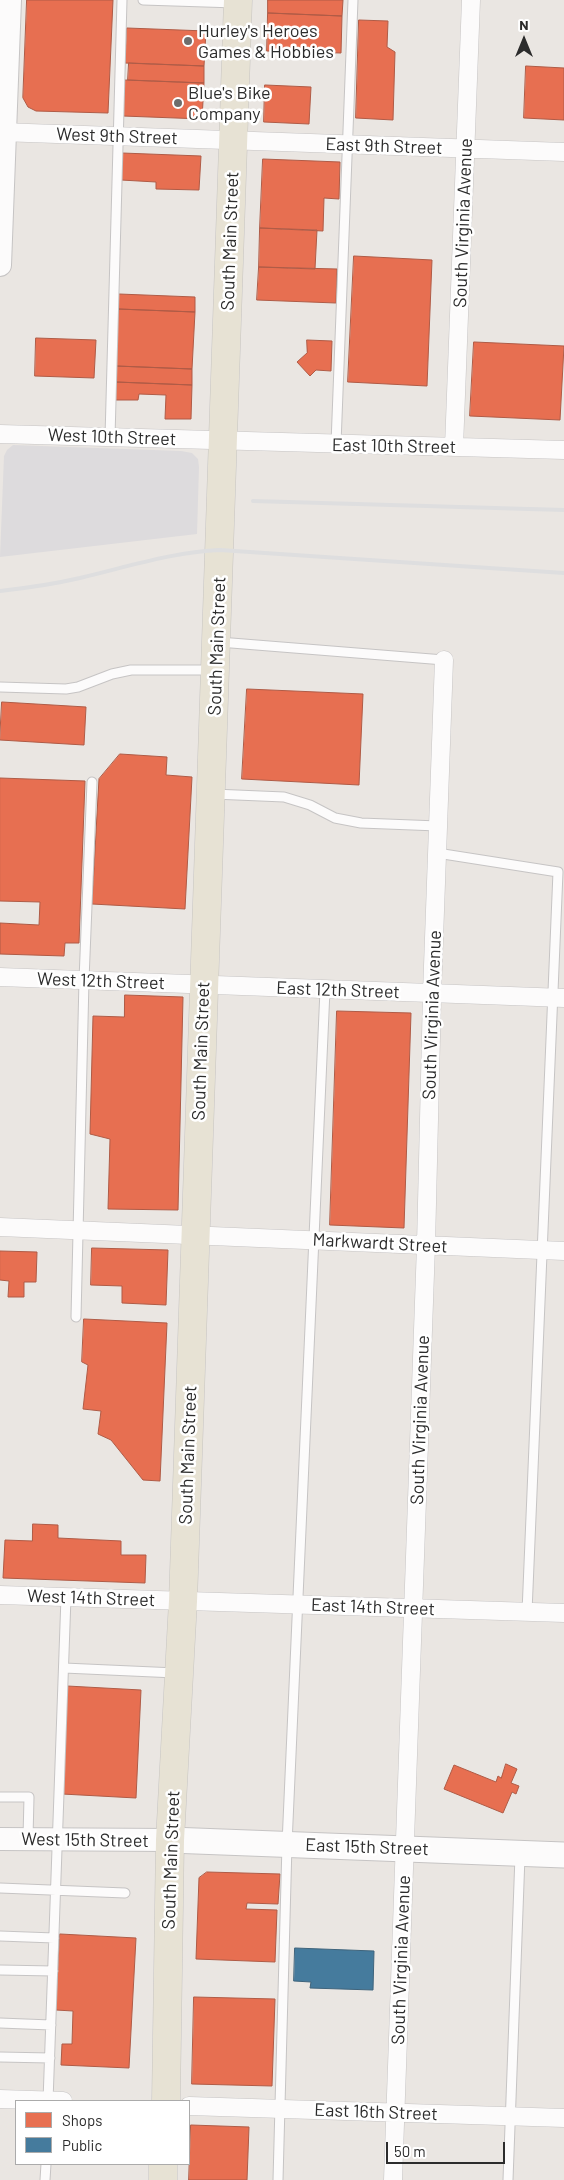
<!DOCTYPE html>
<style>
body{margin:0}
#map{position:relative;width:564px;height:2180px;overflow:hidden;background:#eae6e2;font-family:Barlow,sans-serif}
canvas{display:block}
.legend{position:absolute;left:15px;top:2100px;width:175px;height:65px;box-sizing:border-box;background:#fff;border:1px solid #ababab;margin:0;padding:6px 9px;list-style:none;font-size:15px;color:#2c2c2c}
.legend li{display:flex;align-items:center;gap:10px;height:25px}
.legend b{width:25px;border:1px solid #ababab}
.north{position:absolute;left:499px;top:15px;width:50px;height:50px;-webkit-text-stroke:4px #fff;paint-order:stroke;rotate:0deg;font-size:14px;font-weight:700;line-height:20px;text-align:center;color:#2c2c2c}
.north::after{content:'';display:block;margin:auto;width:18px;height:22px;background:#2c2c2c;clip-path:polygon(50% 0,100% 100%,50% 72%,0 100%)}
.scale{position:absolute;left:386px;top:2142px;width:119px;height:22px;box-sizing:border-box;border:2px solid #2c2c2c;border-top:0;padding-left:6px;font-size:15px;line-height:18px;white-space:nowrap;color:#2c2c2c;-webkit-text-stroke:4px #fff;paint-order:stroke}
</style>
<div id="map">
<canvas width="564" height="2180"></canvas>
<ul class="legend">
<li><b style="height:14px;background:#e76f51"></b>Shops</li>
<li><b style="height:14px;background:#457b9d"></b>Public</li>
</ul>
<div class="north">N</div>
<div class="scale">50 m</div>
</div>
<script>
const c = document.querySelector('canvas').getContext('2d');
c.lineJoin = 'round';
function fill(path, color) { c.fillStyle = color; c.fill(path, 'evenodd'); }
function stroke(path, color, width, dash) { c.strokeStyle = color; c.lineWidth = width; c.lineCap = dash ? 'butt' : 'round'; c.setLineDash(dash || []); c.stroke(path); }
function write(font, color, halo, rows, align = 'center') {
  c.font = font + ' Barlow,sans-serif'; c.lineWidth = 5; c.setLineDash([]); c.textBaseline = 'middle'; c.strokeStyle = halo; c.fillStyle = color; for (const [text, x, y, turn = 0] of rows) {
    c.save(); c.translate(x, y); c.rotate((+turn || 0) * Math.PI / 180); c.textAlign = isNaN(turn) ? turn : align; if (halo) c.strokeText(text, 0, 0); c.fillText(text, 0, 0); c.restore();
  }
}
const industrial = new Path2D(`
 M 13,445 L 181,451 L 192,453 L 198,459 L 199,467 L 197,534 L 0,557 L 4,456 L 7,450 Z`);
const shops = new Path2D(`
 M 27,0 L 113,0 L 108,113 L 36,111 L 28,107 L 23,98 Z
 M 268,0 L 343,0 L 342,16 L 268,13 Z
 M 268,13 L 342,16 L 341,53 L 267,51 Z
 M 359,20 L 388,21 L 387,47 L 395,52 L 393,120 L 356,118 Z
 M 127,28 L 206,31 L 204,66 L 125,63 Z
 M 129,63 L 204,66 L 204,83 L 128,80 Z
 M 526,66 L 564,68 L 564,120 L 524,118 Z
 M 125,80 L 204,83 L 202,119 L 123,116 Z
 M 265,85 L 311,87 L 309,124 L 264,122 Z
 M 122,153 L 201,156 L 199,190 L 156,189 L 156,182 L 121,180 Z
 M 263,159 L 340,162 L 339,199 L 324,198 L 323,231 L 260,228 Z
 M 260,228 L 317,230 L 315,269 L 259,267 Z
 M 354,256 L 432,260 L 427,386 L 348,382 Z
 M 259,267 L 337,269 L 336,303 L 257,300 Z
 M 119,294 L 195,297 L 195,312 L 118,309 Z
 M 118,309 L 195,312 L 192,369 L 116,366 Z
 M 36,338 L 96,340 L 94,378 L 35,376 Z
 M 307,340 L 332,341 L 331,371 L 316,370 L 310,376 L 297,362 L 307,353 Z
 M 474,342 L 564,346 L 560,420 L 470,416 Z
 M 116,366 L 192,369 L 192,385 L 116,382 Z
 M 116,382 L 192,385 L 191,419 L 165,419 L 166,395 L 139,394 L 138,400 L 115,400 Z
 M 247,689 L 363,694 L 359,785 L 242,779 Z
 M 2,702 L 86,707 L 84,745 L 0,740 Z
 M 120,754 L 167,757 L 166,775 L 192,777 L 185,909 L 92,904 L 99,779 Z
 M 0,778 L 85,781 L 79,943 L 65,943 L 64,956 L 0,954 L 0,923 L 39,925 L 40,902 L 0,901 Z
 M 125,995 L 183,997 L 178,1210 L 108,1209 L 110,1139 L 90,1134 L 93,1016 L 124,1017 Z
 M 337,1011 L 411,1013 L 404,1228 L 330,1225 Z
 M 92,1248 L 168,1250 L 166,1305 L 122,1303 L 122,1286 L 91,1285 Z
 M 0,1251 L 37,1252 L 36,1282 L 24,1282 L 24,1297 L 8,1297 L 9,1281 L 0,1280 Z
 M 84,1319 L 167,1323 L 160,1481 L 143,1480 L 111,1440 L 98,1434 L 101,1411 L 83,1409 L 88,1365 L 82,1362 Z
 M 33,1524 L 58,1525 L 58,1538 L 121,1541 L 121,1555 L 146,1555 L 145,1583 L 3,1578 L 5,1540 L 32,1541 Z
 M 67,1686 L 141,1690 L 136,1798 L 62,1794 Z
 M 506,1764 L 517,1769 L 511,1783 L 519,1786 L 516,1794 L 512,1792 L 503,1813 L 444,1789 L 454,1765 L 496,1782 L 498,1776 L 501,1778 Z
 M 207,1872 L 280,1874 L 278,1904 L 247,1903 L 246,1909 L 277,1910 L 275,1962 L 196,1959 L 199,1878 Z
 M 60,1934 L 136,1938 L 129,2068 L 61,2065 L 62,2044 L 72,2044 L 73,2011 L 56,2010 Z
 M 194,1997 L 275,1999 L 272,2086 L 192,2084 Z
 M 191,2125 L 249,2127 L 247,2180 L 189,2180 Z`);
const public = new Path2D(`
 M 295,1948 L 374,1951 L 373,1990 L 310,1988 L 311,1982 L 294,1981 Z`);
const service = new Path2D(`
 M 143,0 L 236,3
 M 110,437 L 122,0
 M 336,444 L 353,0
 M 219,642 L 444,660
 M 0,687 L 66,689 L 78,687 L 112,674 L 131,670 L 212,670
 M 213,794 L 284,797 L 310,805 L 335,818 L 361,823 L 438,826
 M 437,853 L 558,872 L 527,1612
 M 76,1317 L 84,980 L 92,782
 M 64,1668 L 176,1673
 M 0,1797 L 29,1797 L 28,1838
 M 0,1888 L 125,1893
 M 0,1936 L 54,1938
 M 0,1970 L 53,1971
 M 0,2023 L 51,2025
 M 0,2057 L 50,2058
 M 48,2101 L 66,1597
 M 45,2180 L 46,2164
 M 278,2180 L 287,1844 L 325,990
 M 508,2180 L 520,1856`);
const minor = new Path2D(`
 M 0,132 L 564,152
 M 0,434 L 564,450
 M 454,447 L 471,0
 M 0,977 L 564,998
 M 0,1227 L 564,1251
 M 0,1595 L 564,1613
 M 0,2099 L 63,2101
 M 189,2106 L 564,2118
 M 393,2180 L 426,1245 L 432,994 L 444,660`);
const tertiary = new Path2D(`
 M 0,265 L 10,0
 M 0,1839 L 170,1840`);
const secondary = new Path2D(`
 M 170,1840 L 564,1855`);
const primary = new Path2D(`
 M 166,2101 L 170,1840 L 183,1601 L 238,0
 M 163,2180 L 163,2164`);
const rail = new Path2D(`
 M 253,501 L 564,510
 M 0,591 C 27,588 54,584 80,578 C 127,567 172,552 220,550 L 564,573`);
const markers = [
 [188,41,5,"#6e6d6c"],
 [178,103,5,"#6e6d6c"]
];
const poiNames = [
 ["Hurley's Heroes",198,31],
 ["Games & Hobbies",198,52],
 ["Blue's Bike",188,93],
 ["Company",188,114]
];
const streetNames = [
 ["West 9th Street",117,136,2],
 ["East 9th Street",384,146,2],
 ["South Virginia Avenue",463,223,-88],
 ["South Main Street",230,241,-88],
 ["West 10th Street",112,437,2],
 ["East 10th Street",394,446,1],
 ["South Main Street",217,646,-88],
 ["West 12th Street",101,981,2],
 ["East 12th Street",338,990,2],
 ["South Virginia Avenue",432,1015,-88],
 ["South Main Street",201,1051,-88],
 ["Markwardt Street",380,1243,3],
 ["South Virginia Avenue",420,1420,-88],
 ["South Main Street",188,1455,-88],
 ["West 14th Street",91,1598,2],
 ["East 14th Street",373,1607,2],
 ["West 15th Street",85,1840,1],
 ["East 15th Street",367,1847,2],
 ["South Main Street",171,1860,-88],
 ["South Virginia Avenue",401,1960,-88],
 ["East 16th Street",376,2112,2]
];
fill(industrial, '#dddbdd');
fill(shops, '#e76f51');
stroke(shops, '#af5b46', 1);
fill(public, '#457b9d');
stroke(public, '#3e637b', 1);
stroke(service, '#c6c4c4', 11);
stroke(minor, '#c6c4c4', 19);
stroke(tertiary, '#c6c4c4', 24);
stroke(secondary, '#c6c4c4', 27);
stroke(primary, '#c6c4c2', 29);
stroke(service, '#fcfbfb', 9);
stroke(minor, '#fcfbfb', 18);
stroke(tertiary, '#fcfbfb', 22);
stroke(secondary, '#fcfbfb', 25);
stroke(primary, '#e7e2d4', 28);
stroke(rail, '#dededf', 4);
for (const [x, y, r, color] of markers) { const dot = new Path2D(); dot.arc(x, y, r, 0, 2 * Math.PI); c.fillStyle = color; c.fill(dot); stroke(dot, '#fff', 2); }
write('18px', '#2c2c2c', '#fff', poiNames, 'left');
write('18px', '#2c2c2c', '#fff', streetNames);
</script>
